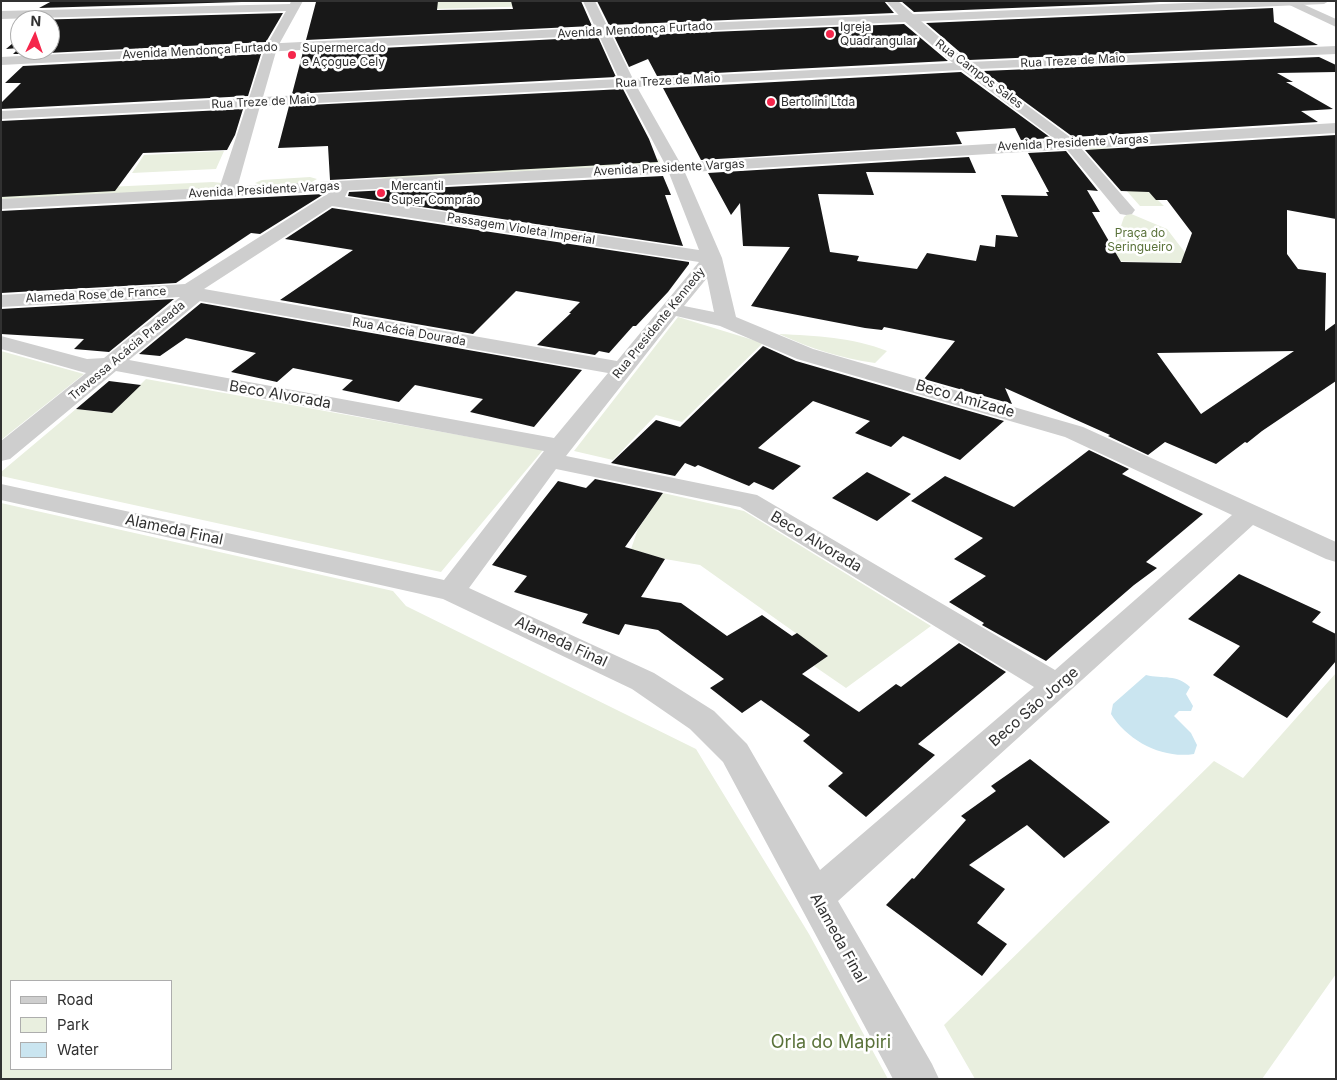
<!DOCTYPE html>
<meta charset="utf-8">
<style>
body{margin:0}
#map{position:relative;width:1337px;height:1080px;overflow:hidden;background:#fff;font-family:Inter,sans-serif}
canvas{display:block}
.frame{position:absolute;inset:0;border:2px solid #313131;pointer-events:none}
.legend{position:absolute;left:10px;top:980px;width:162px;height:90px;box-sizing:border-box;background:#fff;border:1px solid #adadad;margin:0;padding:6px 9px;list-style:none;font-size:15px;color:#313131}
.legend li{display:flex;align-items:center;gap:10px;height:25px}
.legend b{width:25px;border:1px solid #adadad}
.north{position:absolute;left:10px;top:10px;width:50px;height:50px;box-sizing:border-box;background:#fff;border:1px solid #adadad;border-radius:50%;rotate:3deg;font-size:14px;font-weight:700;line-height:20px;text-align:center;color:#313131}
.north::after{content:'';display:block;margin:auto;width:18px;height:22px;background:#f5264b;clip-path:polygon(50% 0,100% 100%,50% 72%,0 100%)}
</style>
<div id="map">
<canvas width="1337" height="1080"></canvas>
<div class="frame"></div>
<ul class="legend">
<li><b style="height:6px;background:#cecece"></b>Road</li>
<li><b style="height:14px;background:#e9efdf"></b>Park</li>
<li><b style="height:14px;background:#cae5f0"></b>Water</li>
</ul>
<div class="north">N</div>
</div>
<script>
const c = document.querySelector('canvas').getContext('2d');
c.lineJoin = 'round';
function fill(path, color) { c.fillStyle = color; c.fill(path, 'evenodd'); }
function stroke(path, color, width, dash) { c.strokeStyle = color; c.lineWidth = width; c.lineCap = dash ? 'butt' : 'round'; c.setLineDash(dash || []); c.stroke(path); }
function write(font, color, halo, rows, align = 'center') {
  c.font = font + ' Inter,sans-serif'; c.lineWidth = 5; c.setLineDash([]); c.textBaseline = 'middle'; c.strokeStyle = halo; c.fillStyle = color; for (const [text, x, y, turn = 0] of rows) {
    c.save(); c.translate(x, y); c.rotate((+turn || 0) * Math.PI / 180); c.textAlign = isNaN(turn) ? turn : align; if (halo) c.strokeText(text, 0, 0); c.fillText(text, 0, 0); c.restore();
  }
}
const green = new Path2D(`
 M 364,1 L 538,1 L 539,6 L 362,11 Z
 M 1133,145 L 1105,148 L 1164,206 L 1140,206 L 1087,146 Z
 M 224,151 L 216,169 L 132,173 L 144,155 Z
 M 651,158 L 659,159 L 660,162 L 655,164 L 385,179 L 377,177 Z
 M 310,177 L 317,179 L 310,183 L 261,185 L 255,183 L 262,180 Z
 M 213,182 L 222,183 L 222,185 L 216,188 L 1,200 L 1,192 Z
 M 1129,213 L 1167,229 L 1193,263 L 1109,261 L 1124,217 Z
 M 678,317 L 763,343 L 682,422 L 656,415 L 613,460 L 574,451 Z
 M 779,334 C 816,336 852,337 887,351 L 875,363 C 840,358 812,349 779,334 Z
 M 1,351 L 84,374 L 1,440 Z
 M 146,379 L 543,450 L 441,572 L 1,476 L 1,472 L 76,409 L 112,413 Z
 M 663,493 L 744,511 L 931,626 L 846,688 L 814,666 L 828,656 L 700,565 L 665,559 L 631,549 L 638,529 Z
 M 1,503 L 393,591 L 406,606 L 696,749 L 809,934 L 888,1079 L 1,1079 ZM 11,981 L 171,981 L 171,1069 L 11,1069 Z
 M 1336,673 L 1336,974 L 1262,1079 L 975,1079 L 944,1025 L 1214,761 L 1243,778 Z`);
const water = new Path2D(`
 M 1146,675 C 1163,679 1177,674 1190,687 L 1186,694 L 1193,706 L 1191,711 L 1179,711 L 1174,716 L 1191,733 L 1197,745 L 1194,754 C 1162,759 1128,741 1111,714 L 1113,704 Z`);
const building = new Path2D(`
 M 52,1 L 275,1 L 39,8 Z
 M 438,1 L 437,10 L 513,9 L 511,1 L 581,1 L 592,26 L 306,40 L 316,2 Z
 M 597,1 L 884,1 L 894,13 L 609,25 Z
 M 901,1 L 1184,1 L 914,12 Z
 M 1273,8 L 1274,22 L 1318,45 L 969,60 L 926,23 Z
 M 283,13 L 266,42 L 28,54 L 13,54 L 19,48 L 6,49 L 20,37 L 20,50 L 50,50 L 50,20 L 32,20 Z
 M 904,24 L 948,61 L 657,76 L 648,59 L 629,67 L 614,36 Z
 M 598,37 L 616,77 L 292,94 L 303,52 Z
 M 261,54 L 248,96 L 1,109 L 1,103 L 21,83 L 5,83 L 23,66 Z
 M 1319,57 L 1336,65 L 1336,72 L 1277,73 L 1293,82 L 1286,82 L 1333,109 L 1301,111 L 1318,122 L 1073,137 L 983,71 Z
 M 961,72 L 1051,138 L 1021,140 L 1015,128 L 956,132 L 962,144 L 701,160 L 663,88 Z
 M 623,89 L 649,139 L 658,162 L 330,180 L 328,146 L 278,148 L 289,106 Z
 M 243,109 L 235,135 L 227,150 L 143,153 L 115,191 L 1,197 L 1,121 Z
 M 1336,135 L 1336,219 L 1287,210 L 1287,254 L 1298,269 L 1326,273 L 1325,331 L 1336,323 L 1336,381 L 1262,431 L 1247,443 L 1245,442 L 1216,464 L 1165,442 L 1148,455 L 1108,436 L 1110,435 L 1005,388 L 1012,404 L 924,379 L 955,341 L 884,327 L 882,330 L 865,328 L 751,306 L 790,247 L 743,246 L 740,203 L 731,215 L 708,173 L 969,157 L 976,173 L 866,172 L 874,195 L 818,194 L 830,252 L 859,256 L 857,261 L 917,269 L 927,253 L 976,261 L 980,245 L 995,247 L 996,235 L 1018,237 L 1001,195 L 1048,196 L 1046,192 L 1049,192 L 1028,153 L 1066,151 L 1098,191 L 1087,190 L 1100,212 L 1092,212 L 1121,262 L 1181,263 L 1192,233 L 1167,200 L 1156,200 L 1149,192 L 1121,191 L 1085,150 ZM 1294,351 L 1201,414 L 1157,353 Z
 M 663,176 L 671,195 L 665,195 L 683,246 L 348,196 L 349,192 Z
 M 324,194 L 260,234 L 251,233 L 176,283 L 1,293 L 1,211 Z
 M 332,208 L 689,262 L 689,264 L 668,292 L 636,326 L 633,326 L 609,353 L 599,351 L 595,355 L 537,345 L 571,313 L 569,313 L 580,302 L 516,291 L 473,334 L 280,300 L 353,250 L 285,239 Z
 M 174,299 L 109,352 L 74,349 L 84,339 L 1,334 L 1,309 Z
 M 201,303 L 582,370 L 534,427 L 470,412 L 483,399 L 415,385 L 399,402 L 342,390 L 353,380 L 293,368 L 277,382 L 231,372 L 256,353 L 186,338 L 160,356 L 139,354 Z
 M 763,346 L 796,361 L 1004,421 L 960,460 L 903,436 L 891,447 L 855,433 L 870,421 L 813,401 L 758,448 L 801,466 L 773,490 L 754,482 L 749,486 L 698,465 L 695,467 L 685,463 L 675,476 L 611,463 L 656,420 L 680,427 Z
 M 109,381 L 141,385 L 112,413 L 76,409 Z
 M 1089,450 L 1129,469 L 1122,474 L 1203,514 L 1146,562 L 1157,568 L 1134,585 L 1046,661 L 982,625 L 984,623 L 949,602 L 986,576 L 954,559 L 983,538 L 911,501 L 945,476 L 1014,507 Z
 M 867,472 L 911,494 L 877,521 L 832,498 Z
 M 595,479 L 663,493 L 625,547 L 665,559 L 641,597 L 681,603 L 727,636 L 762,615 L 792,636 L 797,633 L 828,656 L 802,674 L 859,712 L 896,684 L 901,687 L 959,643 L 1006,672 L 918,744 L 935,755 L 866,817 L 828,786 L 843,773 L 803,741 L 810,735 L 761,700 L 742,713 L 710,688 L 724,679 L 658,630 L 625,624 L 619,635 L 582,623 L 588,614 L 514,592 L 527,576 L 492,565 L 558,481 L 586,488 Z
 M 1239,574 L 1321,612 L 1312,622 L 1336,634 L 1336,661 L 1287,718 L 1213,675 L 1240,646 L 1188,619 Z
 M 1030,759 L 1110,822 L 1064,858 L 1027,825 L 969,865 L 1005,889 L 977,923 L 1007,944 L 982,976 L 886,905 L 912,878 L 914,879 L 966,820 L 961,816 L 996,791 L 991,786 Z`);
const minor = new Path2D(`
 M 291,1 L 303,1 L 277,48 L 263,97 L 619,79 L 583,1 L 595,1 L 633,79 L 953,63 L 904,21 L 886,1 L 898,1 L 968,62 L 1336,46 L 1336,54 L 978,69 L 1074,140 L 1135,210 L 1132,214 L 1126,215 L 1120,214 L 1064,146 L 962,70 L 637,87 L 683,168 L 722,258 L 736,317 L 813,349 L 1083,427 L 1336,542 L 1336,562 L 1326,559 L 1253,525 L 838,901 L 932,1064 L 939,1079 L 893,1079 L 723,762 L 690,729 L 632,689 L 443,599 L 1,500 L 1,484 L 444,580 L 544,451 L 116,371 L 10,459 L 1,461 L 1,441 L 86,373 L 1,349 L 1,336 L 87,359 L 104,358 L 180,297 L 1,307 L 1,295 L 185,284 L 332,191 L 335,184 L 347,184 L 349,188 L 345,197 L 699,250 L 667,168 L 624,87 L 260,106 L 236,192 L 233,196 L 221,196 L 218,192 L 246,107 L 1,119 L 1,111 L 249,98 L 265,48 L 286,11 L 1,19 L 1,11 L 290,4 ZM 332,206 L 699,262 L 617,361 L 204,289 ZM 707,278 L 714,312 L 684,306 ZM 200,301 L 608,373 L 554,438 L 129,360 ZM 676,316 L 720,326 L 797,359 L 1065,437 L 1232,515 L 1055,670 L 757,495 L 566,456 ZM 556,469 L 740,507 L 1034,687 L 820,870 L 747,744 L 714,711 L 654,673 L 469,588 Z
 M 1281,1 L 1296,1 L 1336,19 L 1336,27 Z`);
const tertiary = new Path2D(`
 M 1236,1 L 1329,1 L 1324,4 L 602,35 L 1,65 L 1,57 L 602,27 Z
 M 1336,123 L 1336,133 L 675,173 L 1,209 L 1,199 L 675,163 Z`);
const markers = [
 [830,34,5,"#f5264b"],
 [292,55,5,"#f5264b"],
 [771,102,5,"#f5264b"],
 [381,193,5,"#f5264b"]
];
const farPoinames = [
 ["Igreja",840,27],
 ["Quadrangular",840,41],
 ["Supermercado",302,48],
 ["e Açogue Cely",302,62],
 ["Bertolini Ltda",781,102],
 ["Mercantil",391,186],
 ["Super Comprão",391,200]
];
const farStreetnames = [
 ["Avenida Mendonça Furtado",635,30,-3],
 ["Avenida Mendonça Furtado",200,51,-3],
 ["Rua Treze de Maio",1073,61,-3],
 ["Rua Campos Sales",979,74,37],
 ["Rua Treze de Maio",668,81,-3],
 ["Rua Treze de Maio",264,102,-3],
 ["Avenida Presidente Vargas",1073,143,-3],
 ["Avenida Presidente Vargas",669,168,-3],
 ["Avenida Presidente Vargas",264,190,-3],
 ["Passagem Violeta Imperial",521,229,9],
 ["Alameda Rose de France",96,295,-3],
 ["Rua Presidente Kennedy",659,323,-51],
 ["Rua Acácia Dourada",409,332,10],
 ["Travessa Acácia Prateada",127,351,-40]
];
const farParknames = [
 ["Praça do",1140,233],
 ["Seringueiro",1140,247]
];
const streetNames = [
 ["Beco Alvorada",280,395,10],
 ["Beco Amizade",965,399,16],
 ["Alameda Final",174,530,12],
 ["Beco Alvorada",816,542,31],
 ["Alameda Final",561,642,25],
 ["Beco São Jorge",1034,707,-41],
 ["Alameda Final",838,938,61]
];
const nearParknames = [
 ["Orla do Mapiri",831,1043]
];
fill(green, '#e9efdf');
fill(water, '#cae5f0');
fill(building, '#181818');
fill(minor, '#cecece');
fill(tertiary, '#cecece');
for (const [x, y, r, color] of markers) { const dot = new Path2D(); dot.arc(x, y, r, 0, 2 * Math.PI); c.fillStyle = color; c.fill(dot); stroke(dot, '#fff', 2); }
write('12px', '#313131', '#fff', farPoinames, 'left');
write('12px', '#313131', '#fff', farStreetnames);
write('12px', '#5a723a', '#fff', farParknames);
write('15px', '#313131', '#fff', streetNames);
write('18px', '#5a723a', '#fff', nearParknames);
</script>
